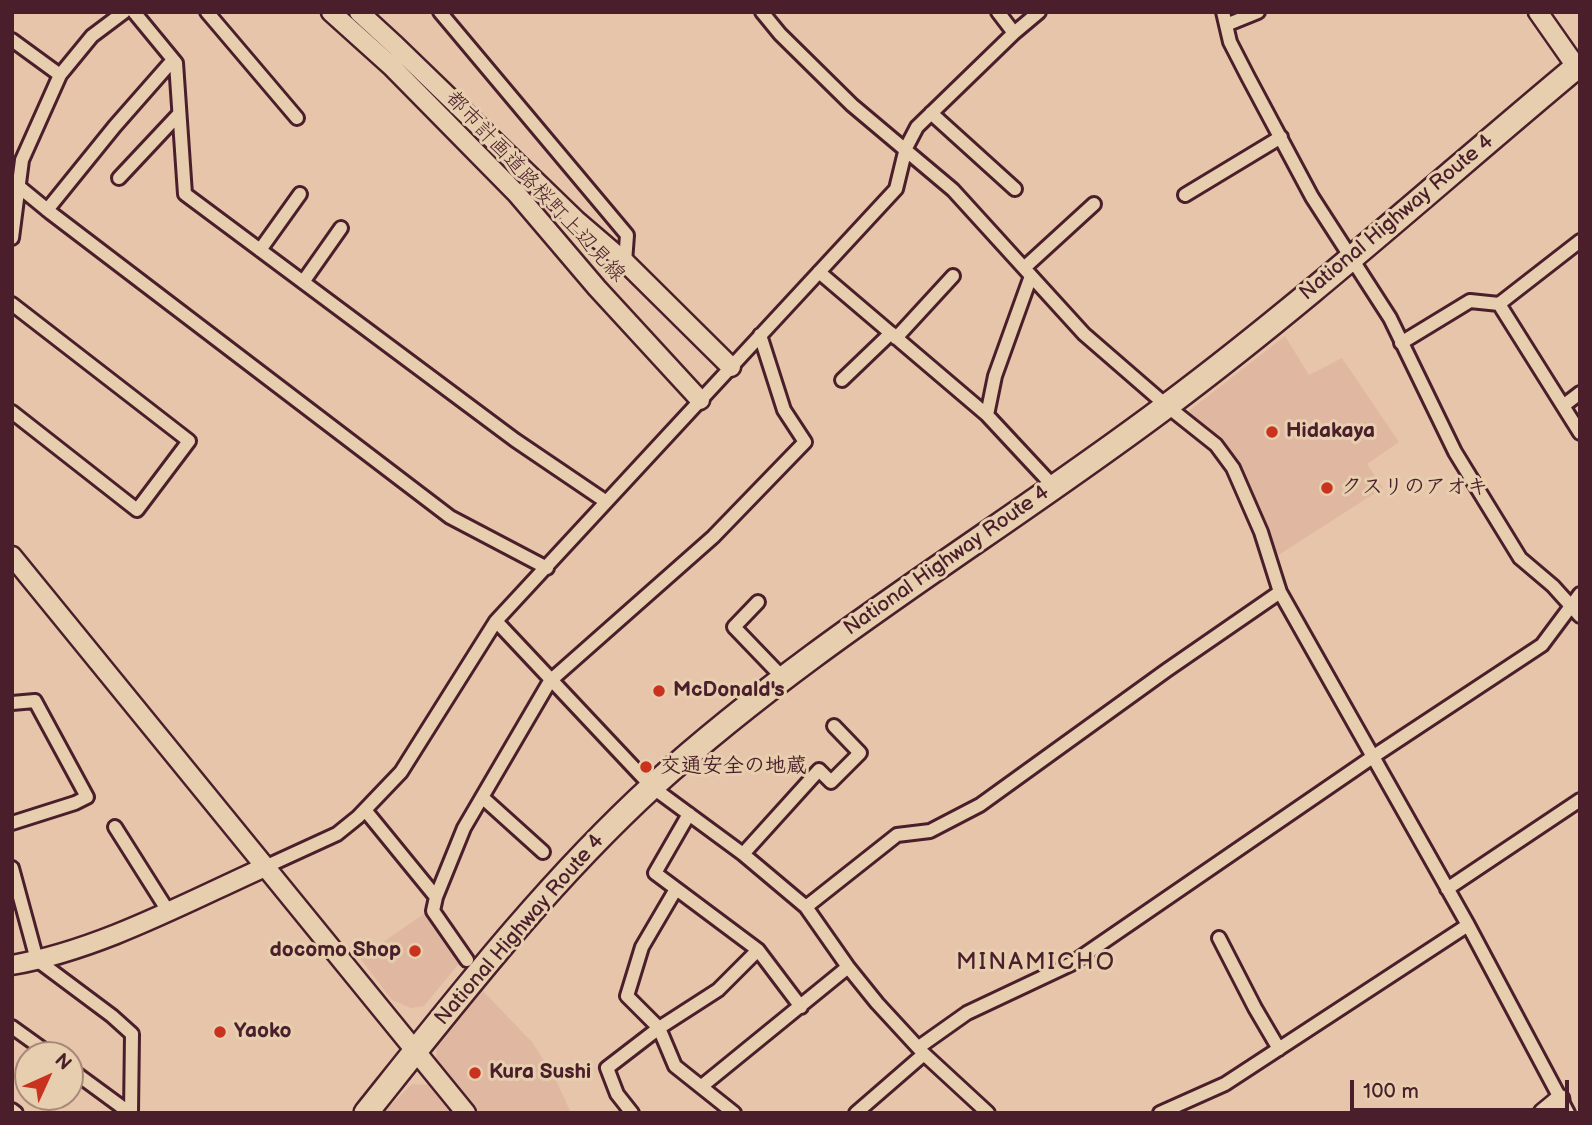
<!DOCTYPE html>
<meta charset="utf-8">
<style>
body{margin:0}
#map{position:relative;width:1592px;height:1125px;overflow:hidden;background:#e7c5aa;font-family:"Balsamiq Sans",sans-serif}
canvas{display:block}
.frame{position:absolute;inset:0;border:14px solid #4a1f2b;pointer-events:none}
.north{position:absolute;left:14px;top:1041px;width:70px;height:70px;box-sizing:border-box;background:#e7ceaf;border:2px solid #a8887a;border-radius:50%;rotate:45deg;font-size:19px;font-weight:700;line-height:28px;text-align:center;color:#4a1f2b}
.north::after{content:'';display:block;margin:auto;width:24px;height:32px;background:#c8321e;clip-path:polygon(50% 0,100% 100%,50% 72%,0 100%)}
.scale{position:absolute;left:1350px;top:1080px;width:219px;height:32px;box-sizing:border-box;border:4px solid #4a1f2b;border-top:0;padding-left:9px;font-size:21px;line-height:24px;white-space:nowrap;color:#4a1f2b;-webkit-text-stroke:5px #e7ceaf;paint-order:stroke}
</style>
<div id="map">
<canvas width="1592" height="1125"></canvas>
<div class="frame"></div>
<div class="north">N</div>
<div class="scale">100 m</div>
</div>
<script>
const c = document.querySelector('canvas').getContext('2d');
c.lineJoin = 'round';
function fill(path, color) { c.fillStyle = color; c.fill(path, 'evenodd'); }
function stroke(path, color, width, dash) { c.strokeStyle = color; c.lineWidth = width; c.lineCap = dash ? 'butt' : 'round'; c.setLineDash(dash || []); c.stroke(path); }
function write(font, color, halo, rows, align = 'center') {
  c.font = font + ' "Balsamiq Sans","Klee One",sans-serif'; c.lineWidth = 6; c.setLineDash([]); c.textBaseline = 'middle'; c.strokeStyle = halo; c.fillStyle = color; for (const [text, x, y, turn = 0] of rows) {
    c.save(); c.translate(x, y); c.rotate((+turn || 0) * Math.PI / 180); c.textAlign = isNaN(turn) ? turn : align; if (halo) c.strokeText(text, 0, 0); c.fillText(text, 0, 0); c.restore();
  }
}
const built = new Path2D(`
 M 1285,336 L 1309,375 L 1342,358 L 1399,442 L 1367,464 L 1383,488 L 1274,558 L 1261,510 L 1240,470 L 1217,440 L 1185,414 Z
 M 428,911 L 461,961 L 424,1006 L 411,1008 L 392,1000 L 360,958 Z
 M 482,990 L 532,1042 L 555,1078 L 571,1113 L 475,1113 L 439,1071 L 436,1061 L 437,1045 Z
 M 412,1084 L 430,1085 L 454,1113 L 383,1113 Z`);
const street = new Path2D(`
 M 134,12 L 176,63 L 185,194 L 515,440 L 605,501
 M 207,12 L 297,118
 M 440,12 L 627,235 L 625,262
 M 762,12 L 780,34 L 852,105 L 953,190 L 1084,334 L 1167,406 L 1216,445 L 1233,468 L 1261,532 L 1280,592 L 1468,925 L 1568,1113
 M 998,12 L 1014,33
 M 1223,12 L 1230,42 L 1248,77 L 1312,197 L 1390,318 L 1455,452 L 1520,558 L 1553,586 L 1580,616
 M 1226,25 L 1258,12
 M 12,40 L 60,75
 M 931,113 L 1015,189
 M 119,178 L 179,114
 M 12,181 L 51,213 L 450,517 L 547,568
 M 1185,195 L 1281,137
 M 47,210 L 115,126 L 173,60
 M 12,238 L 22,160 L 60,75 L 92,36 L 124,12
 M 260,250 L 300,194
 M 1024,268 L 1094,204
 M 819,272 L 987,415 L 1054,487
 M 303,282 L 341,228
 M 12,304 L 189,441 L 137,510 L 12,412
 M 1499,304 L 1580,241
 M 896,338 L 953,276
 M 1401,343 L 1470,301 L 1499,304 L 1580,433
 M 842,380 L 891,333
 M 1563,406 L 1580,393
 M 987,415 L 995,376 L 1031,276
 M 758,602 L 734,627 L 783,678
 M 496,621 L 652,787 L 743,854 L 806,907 L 848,967 L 877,1003 L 924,1054 L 988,1113
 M 12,703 L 35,701 L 87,797 L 75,803 L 12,823
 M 482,797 L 543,852
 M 365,810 L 436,897 L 464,828 L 550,681 L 713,537 L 805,442 L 784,410 L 760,335
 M 689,814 L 655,873 L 758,950 L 801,1007
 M 115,827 L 168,911
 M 743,854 L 819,770 L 831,782 L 860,753 L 834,726
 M 265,867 L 337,834 L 358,817 L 401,772 L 496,621 L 896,189 L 906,148 L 917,127 L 1014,33 L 1039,12
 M 12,868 L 37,960 L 112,1016 L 132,1034 L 131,1113
 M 676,889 L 642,947 L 627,996 L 659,1028 L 718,990 L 758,950
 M 1447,889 L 1580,800
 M 436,897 L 433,911 L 467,960
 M 806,907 L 897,835 L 930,831 L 980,805 L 1167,670 L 1280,592
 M 1219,938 L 1255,1008 L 1279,1049
 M 12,1027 L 51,1055
 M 919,1047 L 967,1013 L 1071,964 L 1374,756 L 1542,645 L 1580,594
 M 70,1069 L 130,1113
 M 702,1086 L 848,967
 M 12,1110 L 16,1113
 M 632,1113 L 617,1094 L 607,1068 L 659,1028 L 675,1066 L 734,1113
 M 856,1113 L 924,1054
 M 1160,1113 L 1225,1084 L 1468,925`);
const secondary = new Path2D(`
 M 331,12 L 391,66 L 517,194 L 597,288 L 700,400
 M 359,12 L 396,46 L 576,220 L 625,262 L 731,367
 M 1538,12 L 1580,72
 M 12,556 L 466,1113
 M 12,965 C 99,950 185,903 265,867
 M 1543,1113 L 1560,1099`);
const highway = new Path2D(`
 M 366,1113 C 457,999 547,883 654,785 C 813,641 998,533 1168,405 C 1311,298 1443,178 1580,64`);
const markers = [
 [1272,432,7,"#c8321e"],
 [1327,488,7,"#c8321e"],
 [659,691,7,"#c8321e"],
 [646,767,7,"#c8321e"],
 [415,951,7,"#c8321e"],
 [220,1032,7,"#c8321e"],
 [475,1073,7,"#c8321e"]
];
const streetNames = [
 ["都市計画道路桜町上辺見線",535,187,47],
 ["National Highway Route 4",1397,218,-40],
 ["National Highway Route 4",947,561,-35],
 ["National Highway Route 4",520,930,-49]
];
const poiNames = [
 ["Hidakaya",1286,432],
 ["クスリのアオキ",1341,488],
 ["McDonald's",673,691],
 ["交通安全の地蔵",660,767],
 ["docomo Shop",401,951,"right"],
 ["Yaoko",234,1032],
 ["Kura Sushi",489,1073]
];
const quarterNames = [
 ["MINAMICHO",1036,963]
];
fill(built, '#e0b8a1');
stroke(street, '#4a1f2b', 18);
stroke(secondary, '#4a1f2b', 23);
stroke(highway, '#4a1f2b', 28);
stroke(street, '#e7ceaf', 12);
stroke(secondary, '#e7ceaf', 18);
stroke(highway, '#e7ceaf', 23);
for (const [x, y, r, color] of markers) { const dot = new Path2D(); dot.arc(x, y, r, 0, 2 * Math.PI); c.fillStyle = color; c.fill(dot); stroke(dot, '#e7ceaf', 2.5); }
write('21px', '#4a1f2b', '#e7ceaf', streetNames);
write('bold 21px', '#4a1f2b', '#e7ceaf', poiNames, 'left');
c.letterSpacing = '2px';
write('24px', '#4a1f2b', '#e7ceaf', quarterNames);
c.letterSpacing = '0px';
</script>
